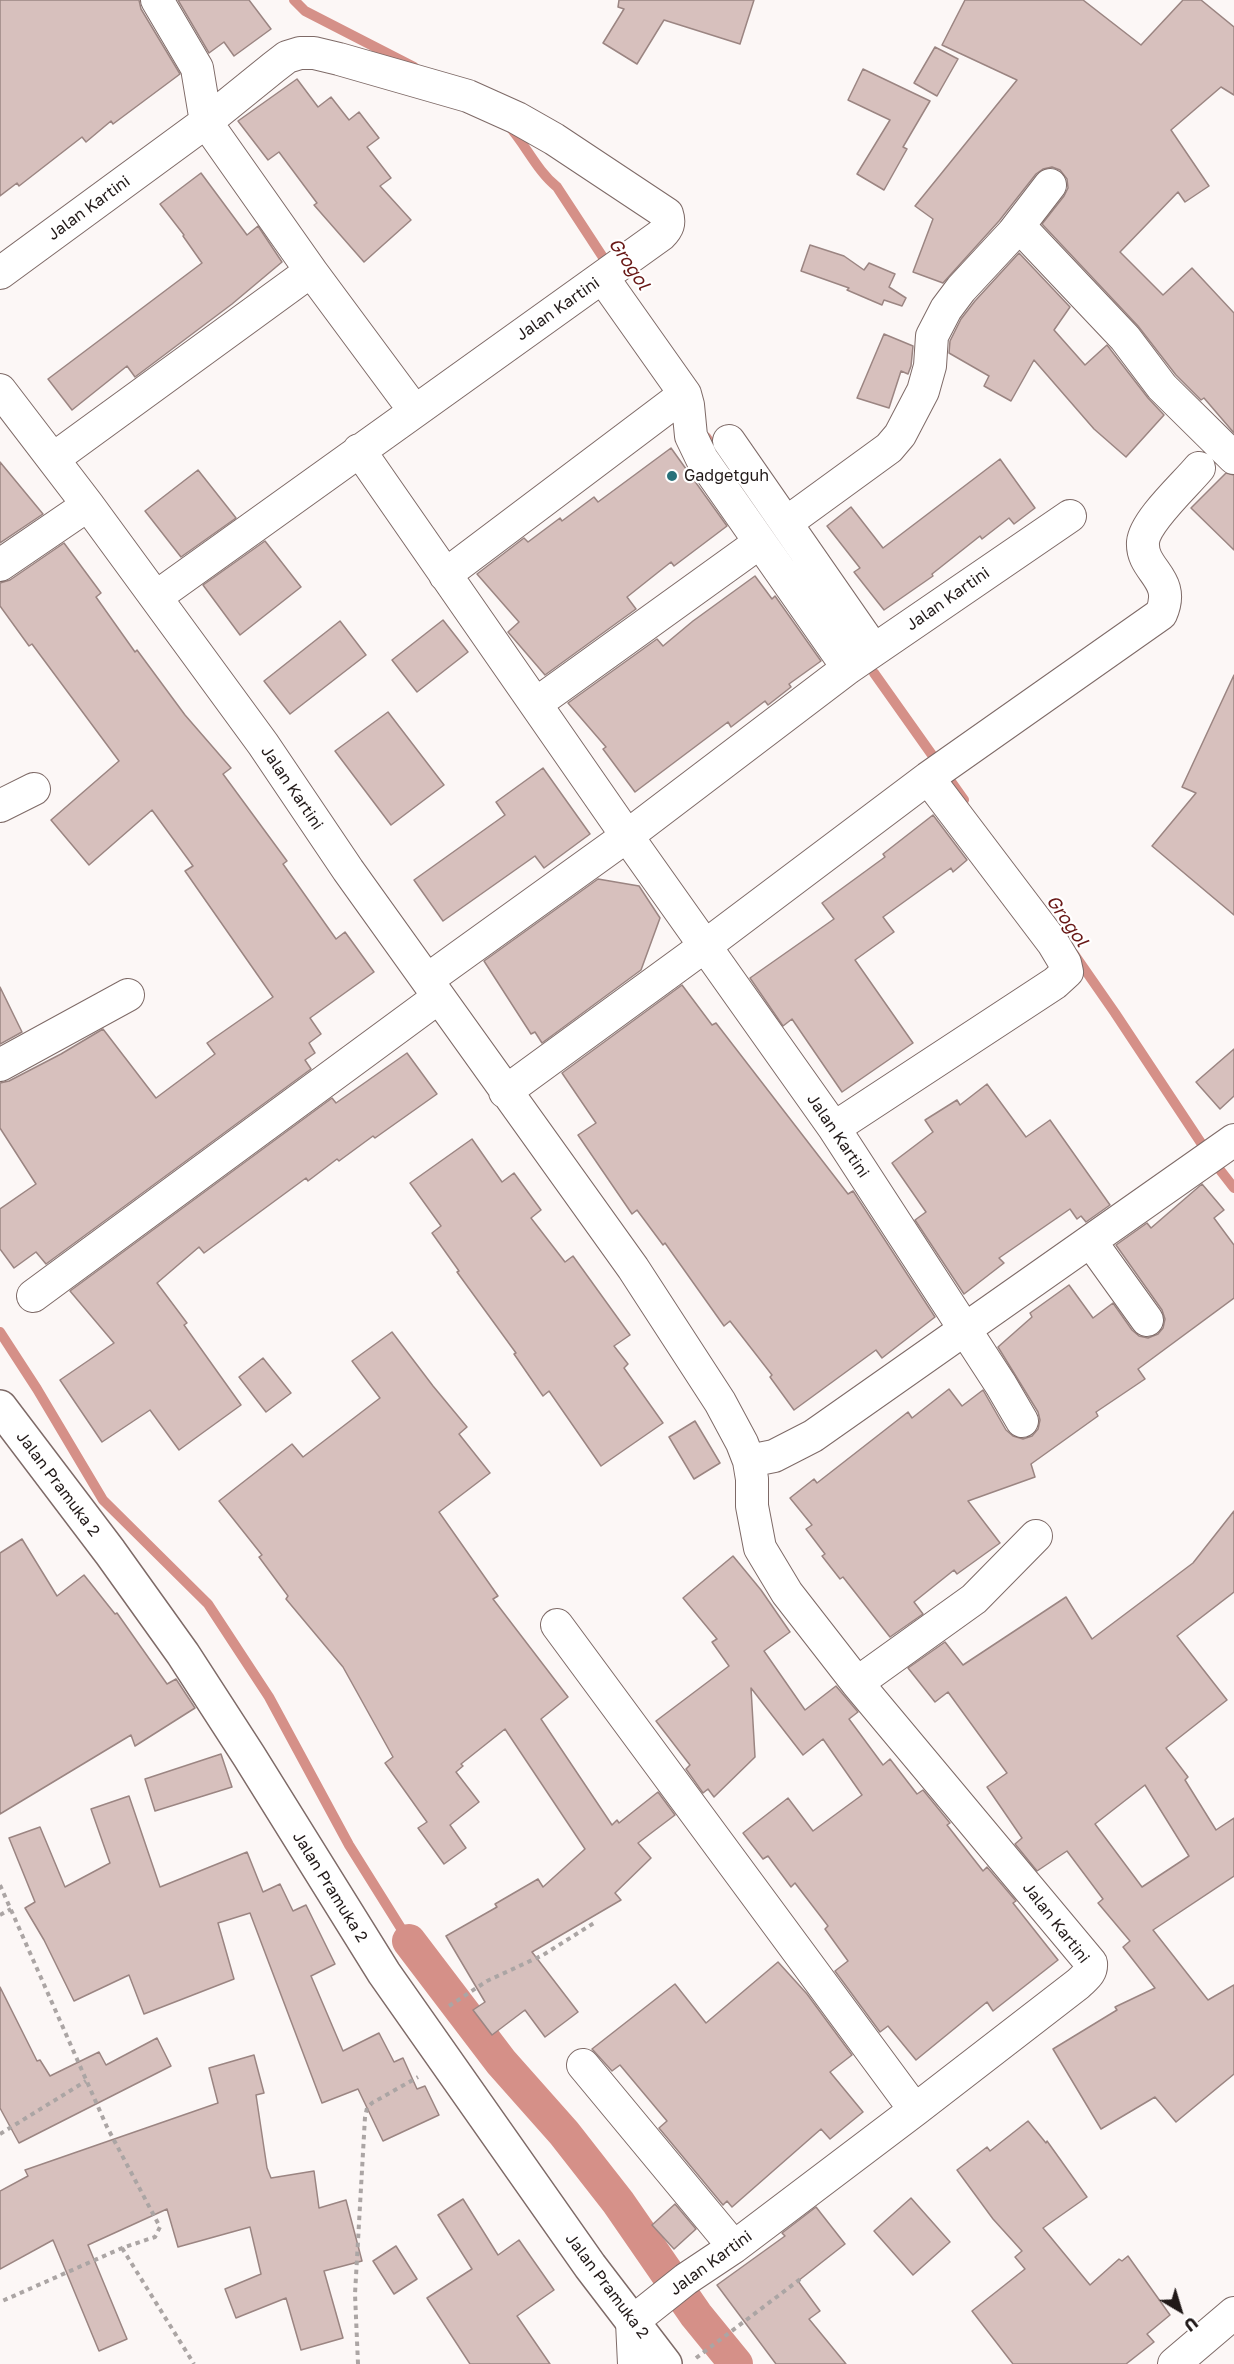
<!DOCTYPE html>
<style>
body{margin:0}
#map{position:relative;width:1234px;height:2364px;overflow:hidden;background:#fcf7f6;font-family:"Golos Text",sans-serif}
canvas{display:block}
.north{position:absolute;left:1150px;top:2280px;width:60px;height:60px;-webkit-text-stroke:4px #fff;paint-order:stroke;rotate:142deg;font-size:16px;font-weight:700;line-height:24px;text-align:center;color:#211918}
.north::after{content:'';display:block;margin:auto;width:21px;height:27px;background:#211918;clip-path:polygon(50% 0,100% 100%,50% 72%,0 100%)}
</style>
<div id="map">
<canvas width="1234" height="2364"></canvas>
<div class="north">U</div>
</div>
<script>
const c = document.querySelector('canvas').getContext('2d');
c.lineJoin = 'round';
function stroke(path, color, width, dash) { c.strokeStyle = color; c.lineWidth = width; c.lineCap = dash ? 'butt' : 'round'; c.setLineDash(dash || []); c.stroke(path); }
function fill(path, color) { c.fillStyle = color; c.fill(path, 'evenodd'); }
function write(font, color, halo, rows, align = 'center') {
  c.font = font + ' "Golos Text",sans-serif'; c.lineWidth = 4.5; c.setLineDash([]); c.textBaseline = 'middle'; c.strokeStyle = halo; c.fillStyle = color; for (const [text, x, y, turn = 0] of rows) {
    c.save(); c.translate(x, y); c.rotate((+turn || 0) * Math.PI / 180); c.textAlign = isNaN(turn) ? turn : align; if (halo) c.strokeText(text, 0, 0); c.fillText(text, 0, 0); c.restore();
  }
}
const stream = new Path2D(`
 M 294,0 L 305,11 L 414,67
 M 508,125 C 526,145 537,171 557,187 L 610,268
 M 706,437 L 760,513
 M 874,673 L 964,800
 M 1074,954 L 1115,1013 L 1213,1161 L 1234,1188
 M 0,1332 L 37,1389 L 103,1500 L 208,1604 L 269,1697 L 349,1845 L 409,1941`);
const canal = new Path2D(`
 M 409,1941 L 501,2062 L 564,2133 L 618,2202 L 696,2315 L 736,2364`);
const building = new Path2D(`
 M 0,0 L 139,0 L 141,9 L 180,74 L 113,124 L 111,121 L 86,142 L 82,137 L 19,186 L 17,183 L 0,196 Z
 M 178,0 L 249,0 L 271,29 L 234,56 L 224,42 L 209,53 Z
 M 619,0 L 754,0 L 740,44 L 664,20 L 637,64 L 603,43 L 624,9 L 618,7 Z
 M 965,0 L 1083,0 L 1141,45 L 1183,0 L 1201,0 L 1234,27 L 1234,95 L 1221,87 L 1171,130 L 1209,186 L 1185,202 L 1178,192 L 1120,252 L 1163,295 L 1192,268 L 1234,313 L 1234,433 L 1204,398 L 1201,400 L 1176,375 L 1138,326 L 1042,224 L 1064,196 L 1068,188 L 1067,179 L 1060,170 L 1052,167 L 1043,169 L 1036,174 L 999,221 L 943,283 L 913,272 L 933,219 L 915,206 L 1017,80 L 942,45 Z
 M 935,47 L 958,59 L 937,96 L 914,83 Z
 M 863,69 L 930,101 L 903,147 L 907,149 L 884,190 L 857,174 L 890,120 L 848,100 Z
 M 297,79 L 318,107 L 331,97 L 349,120 L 359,112 L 379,138 L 367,147 L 391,178 L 380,186 L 411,220 L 364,262 L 314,205 L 317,203 L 279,152 L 268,160 L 238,121 Z
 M 201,173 L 247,235 L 258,226 L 282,262 L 232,304 L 135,377 L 127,366 L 72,410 L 48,379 L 202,263 L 183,236 L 184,235 L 160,204 Z
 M 810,245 L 844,256 L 864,270 L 869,263 L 895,274 L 889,287 L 906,298 L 902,306 L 884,300 L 882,305 L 847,290 L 849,288 L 801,271 Z
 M 1019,253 L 1070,307 L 1054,330 L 1085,365 L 1107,345 L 1148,398 L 1164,415 L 1126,457 L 1094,429 L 1034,360 L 1011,401 L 984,386 L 989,376 L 949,353 L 950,341 L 961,319 L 975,301 Z
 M 884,334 L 913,346 L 911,366 L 908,374 L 901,371 L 889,408 L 857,398 Z
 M 671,448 L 727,526 L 674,566 L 671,562 L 627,597 L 636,609 L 545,675 L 508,632 L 519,622 L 477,574 L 524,538 L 528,542 L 560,518 L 562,521 L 594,497 L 598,502 Z
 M 1000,459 L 1035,508 L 1014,524 L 1009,518 L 982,539 L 980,536 L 932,574 L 933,576 L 884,610 L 854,572 L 860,568 L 827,526 L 851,507 L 883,548 Z
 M 0,462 L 43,514 L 0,543 Z
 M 198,470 L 236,518 L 181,557 L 145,511 Z
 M 1226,473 L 1234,475 L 1234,550 L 1191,508 Z
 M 265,541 L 301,587 L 240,635 L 203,585 Z
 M 64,543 L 101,593 L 96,597 L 135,652 L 137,650 L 185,715 L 231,768 L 223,774 L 287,861 L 283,864 L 336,939 L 345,932 L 374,972 L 310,1018 L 321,1034 L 309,1043 L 315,1053 L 305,1060 L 311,1069 L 46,1264 L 36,1252 L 14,1268 L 0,1249 L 0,1209 L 36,1184 L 0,1128 L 0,1083 L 9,1081 L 61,1054 L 103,1029 L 156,1098 L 215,1054 L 207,1043 L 273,997 L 185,871 L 193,866 L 152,810 L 89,865 L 51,820 L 119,761 L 32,644 L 29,646 L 0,606 L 0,583 L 10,580 Z
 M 755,576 L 772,599 L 775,596 L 821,661 L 789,684 L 791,687 L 768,705 L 765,701 L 731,727 L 728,722 L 635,792 L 603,749 L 606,747 L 568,703 L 657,639 L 663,646 L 693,621 Z
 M 443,620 L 468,652 L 417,692 L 392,660 Z
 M 340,621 L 366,655 L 290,714 L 264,681 Z
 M 1234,675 L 1234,915 L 1152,846 L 1196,793 L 1182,787 Z
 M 388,712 L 444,785 L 391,825 L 335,751 Z
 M 543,768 L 590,834 L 544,868 L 535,856 L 443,921 L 414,880 L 505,815 L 496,802 Z
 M 933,815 L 967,860 L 953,872 L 951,868 L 883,917 L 894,932 L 855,960 L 913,1043 L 842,1092 L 792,1019 L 783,1026 L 750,978 L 834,919 L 822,903 L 885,857 L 883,854 Z
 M 598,879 L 639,886 L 660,918 L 641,970 L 542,1043 L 535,1032 L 531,1034 L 484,961 Z
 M 682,985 L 712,1025 L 716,1023 L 848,1194 L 853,1191 L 935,1317 L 882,1358 L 876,1350 L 794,1410 L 770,1377 L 772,1375 L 730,1321 L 724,1326 L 665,1243 L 663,1245 L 637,1210 L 632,1214 L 578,1135 L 596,1123 L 562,1073 Z
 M 0,987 L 22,1032 L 0,1044 Z
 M 1234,1049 L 1234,1096 L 1220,1109 L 1196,1082 Z
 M 407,1053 L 437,1094 L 375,1138 L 373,1136 L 339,1161 L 337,1159 L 308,1181 L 306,1178 L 204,1253 L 199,1247 L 157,1283 L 187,1323 L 184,1325 L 241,1405 L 179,1450 L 150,1410 L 102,1442 L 60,1380 L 114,1343 L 70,1291 L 332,1098 L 336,1103 Z
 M 987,1084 L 1026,1137 L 1050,1120 L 1110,1205 L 1086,1222 L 1081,1216 L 1077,1219 L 1070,1209 L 999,1258 L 1004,1263 L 964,1294 L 915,1220 L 926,1212 L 892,1163 L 933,1132 L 925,1120 L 957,1100 L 960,1105 Z
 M 472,1139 L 502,1182 L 514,1173 L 541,1210 L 531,1218 L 565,1262 L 573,1256 L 630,1335 L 614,1346 L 628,1364 L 624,1368 L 663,1423 L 601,1466 L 549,1391 L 543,1396 L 514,1354 L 516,1353 L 457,1272 L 459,1271 L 432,1233 L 441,1226 L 410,1183 Z
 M 1202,1184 L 1224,1210 L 1214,1218 L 1234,1245 L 1234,1298 L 1138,1369 L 1145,1379 L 1096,1412 L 1098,1416 L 1031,1464 L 1035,1477 L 968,1501 L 1000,1543 L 957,1574 L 954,1570 L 914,1602 L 923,1614 L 890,1637 L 843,1577 L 840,1579 L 822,1556 L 825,1554 L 806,1529 L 812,1525 L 790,1498 L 814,1479 L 817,1483 L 908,1412 L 912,1418 L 949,1389 L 962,1406 L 983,1390 L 1006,1430 L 1013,1436 L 1023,1439 L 1032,1436 L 1038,1429 L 1040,1420 L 1038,1412 L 998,1347 L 1032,1317 L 1030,1313 L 1069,1285 L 1093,1318 L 1113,1303 L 1132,1330 L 1139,1336 L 1148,1338 L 1158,1334 L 1163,1328 L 1165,1319 L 1162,1310 L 1116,1245 L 1147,1223 L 1151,1228 Z
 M 392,1332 L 433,1386 L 467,1427 L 459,1434 L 490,1473 L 439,1512 L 498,1596 L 493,1599 L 568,1697 L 541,1719 L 612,1825 L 617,1820 L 619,1823 L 658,1792 L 675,1815 L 638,1843 L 651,1858 L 615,1893 L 621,1900 L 532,1952 L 578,2012 L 545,2037 L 525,2010 L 492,2035 L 473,2010 L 485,2002 L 446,1936 L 497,1907 L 495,1904 L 538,1879 L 543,1887 L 585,1849 L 505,1729 L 461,1764 L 463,1766 L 456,1772 L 479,1802 L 450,1825 L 466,1848 L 444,1864 L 418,1828 L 427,1822 L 385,1763 L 393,1757 L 343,1667 L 286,1599 L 288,1596 L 259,1557 L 262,1555 L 219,1501 L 292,1444 L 303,1457 L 380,1398 L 352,1361 Z
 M 263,1358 L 291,1393 L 266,1412 L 239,1377 Z
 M 695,1421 L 720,1463 L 694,1479 L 669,1437 Z
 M 1234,1511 L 1234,1592 L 1177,1636 L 1227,1700 L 1166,1748 L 1188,1777 L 1185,1780 L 1216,1830 L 1234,1818 L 1234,1876 L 1153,1930 L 1208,2000 L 1234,1985 L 1234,2074 L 1176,2122 L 1155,2097 L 1101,2129 L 1053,2049 L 1117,2010 L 1115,2007 L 1155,1988 L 1123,1947 L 1130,1941 L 1098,1903 L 1103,1899 L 1067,1851 L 1037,1871 L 1015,1844 L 1022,1838 L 987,1787 L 1007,1773 L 948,1692 L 935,1702 L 908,1668 L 945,1642 L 963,1665 L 1066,1597 L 1092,1639 L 1193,1563 ZM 1145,1785 L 1189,1856 L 1142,1887 L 1095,1824 Z
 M 22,1539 L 57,1596 L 84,1575 L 115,1614 L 117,1613 L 167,1684 L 176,1679 L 195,1708 L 135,1746 L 131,1735 L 0,1814 L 0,1553 Z
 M 733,1556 L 761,1590 L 790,1632 L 764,1651 L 805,1710 L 836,1686 L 858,1712 L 849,1719 L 883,1765 L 890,1759 L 917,1794 L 923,1790 L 950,1823 L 947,1825 L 983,1871 L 987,1867 L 1016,1901 L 1013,1903 L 1058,1960 L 993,2011 L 987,2002 L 916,2060 L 888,2026 L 880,2032 L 835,1971 L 848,1961 L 825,1929 L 828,1926 L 795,1883 L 791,1887 L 768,1856 L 763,1859 L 743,1833 L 788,1798 L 813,1831 L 862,1795 L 823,1739 L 803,1755 L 751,1688 L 755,1757 L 714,1797 L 708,1789 L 703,1793 L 686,1769 L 690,1765 L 656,1721 L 729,1666 L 712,1642 L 717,1639 L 683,1598 Z
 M 221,1754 L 232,1787 L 155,1811 L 145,1779 Z
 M 129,1796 L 160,1887 L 247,1852 L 263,1892 L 280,1884 L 293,1911 L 306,1905 L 335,1964 L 311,1976 L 343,2051 L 379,2033 L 394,2062 L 403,2058 L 417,2089 L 425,2086 L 439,2115 L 383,2141 L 358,2089 L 322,2103 L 250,1913 L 218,1923 L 234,1979 L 144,2014 L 129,1975 L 74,2001 L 44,1940 L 25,1908 L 35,1902 L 9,1838 L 40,1827 L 65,1887 L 110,1863 L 91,1809 Z
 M 778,1962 L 807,1994 L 852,2055 L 830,2072 L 863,2112 L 830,2139 L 821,2129 L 732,2207 L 727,2201 L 723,2205 L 659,2128 L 667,2121 L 620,2065 L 612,2071 L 592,2049 L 675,1984 L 706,2023 Z
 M 0,1987 L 37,2061 L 40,2060 L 50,2076 L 99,2052 L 106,2065 L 157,2038 L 171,2066 L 19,2143 L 0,2108 Z
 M 254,2055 L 264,2093 L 256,2095 L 267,2168 L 271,2178 L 314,2171 L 319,2208 L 346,2200 L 362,2261 L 324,2271 L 343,2338 L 301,2350 L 286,2298 L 236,2318 L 225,2289 L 261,2274 L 250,2227 L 178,2247 L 167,2209 L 88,2245 L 127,2339 L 99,2351 L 53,2240 L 0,2269 L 0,2191 L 28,2176 L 25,2170 L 218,2103 L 209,2068 Z
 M 1028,2121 L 1046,2143 L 1047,2141 L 1087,2197 L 1043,2228 L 1090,2285 L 1119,2259 L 1122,2261 L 1128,2256 L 1170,2315 L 1147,2334 L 1154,2342 L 1126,2364 L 1013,2364 L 972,2311 L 1025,2269 L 1015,2257 L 1022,2251 L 993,2219 L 957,2170 L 987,2147 L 990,2151 Z
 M 911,2198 L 950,2242 L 913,2275 L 874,2231 Z
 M 463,2199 L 498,2255 L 519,2240 L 554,2290 L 517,2316 L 550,2364 L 470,2364 L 427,2298 L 472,2269 L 438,2215 Z
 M 675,2204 L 696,2229 L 674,2249 L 652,2225 Z
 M 816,2207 L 845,2244 L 798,2281 L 820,2311 L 809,2319 L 846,2364 L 776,2364 L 717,2285 L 785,2236 L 782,2233 Z
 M 396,2246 L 417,2279 L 394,2294 L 373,2261 Z`);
const path = new Path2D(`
 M 0,1885 L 107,2127 L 160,2227 L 155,2237 L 122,2248 L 0,2302
 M 0,1915 L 11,1909
 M 449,2006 L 487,1981 L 543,1955 L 594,1923
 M 0,2134 L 86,2081
 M 122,2248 L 194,2364
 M 696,2358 L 803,2277
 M 358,2364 L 355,2294 L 365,2117 L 367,2108 L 372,2103 L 418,2077`);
const street = new Path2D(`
 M 1019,226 L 1125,338 L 1162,387 L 1234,458
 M 311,271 L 414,410
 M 0,273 L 206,122 L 274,67 L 287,57 L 300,53 L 314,53 L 339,59 L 468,96 L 517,118 L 554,139 L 667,214 C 670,223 668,228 661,235 L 156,597
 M 603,278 L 685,394 L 688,405 L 691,436 L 702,459 L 848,668
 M 0,390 L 88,505 L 263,744 L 348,870 L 633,1268 L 720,1402 L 742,1443 L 749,1461 L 752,1479 L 752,1506 L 760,1548 L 787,1593 L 857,1683 L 1091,1963 C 1092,1973 1085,1977 1078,1984 L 915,2110 L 734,2247 L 686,2279 L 632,2322 L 634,2364
 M 729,441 L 874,650
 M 359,450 L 627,836 L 834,1128 L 1001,1385 L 1022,1421
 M 53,459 L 311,271 L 206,122 L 197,68 L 157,0
 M 786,523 L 889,448 L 900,435 L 923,391 L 930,366 L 932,336 L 946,309 L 961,289 L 1013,233 L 1050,185
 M 0,565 L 88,505
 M 445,575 L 685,394
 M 537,703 L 759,543
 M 0,806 L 34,789
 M 427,980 L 627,836 L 848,668 L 1070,516
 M 0,1065 L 128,995
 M 505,1092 L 705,946 L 928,778 L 1161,614 C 1177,578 1141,571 1143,542 C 1145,521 1185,485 1199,468
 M 834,1128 L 1055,983 L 1067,972 L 1065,963 L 1053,943 L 928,778
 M 1091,1242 L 1147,1320
 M 33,1296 L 439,997
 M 749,1461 L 774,1456 L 813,1436 L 1234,1140
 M 557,1625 L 915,2110
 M 857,1683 L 974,1599 L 1036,1536
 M 583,2065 L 734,2247
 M 1174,2364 L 1234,2313`);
const secondary = new Path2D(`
 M 0,1407 L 110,1552 L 183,1654 L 249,1756 L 384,1973 L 590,2266 L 665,2364`);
const markers = [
 [672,476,6,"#28717a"]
];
const streetNames = [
 ["Jalan Kartini",89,208,-36],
 ["Jalan Kartini",558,309,-35],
 ["Jalan Kartini",948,599,-35],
 ["Jalan Kartini",292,788,56],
 ["Jalan Kartini",838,1136,56],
 ["Jalan Pramuka 2",58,1484,53],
 ["Jalan Pramuka 2",330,1887,58],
 ["Jalan Kartini",1056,1923,52],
 ["Jalan Kartini",711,2263,-36],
 ["Jalan Pramuka 2",607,2286,53]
];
const poiNames = [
 ["Gadgetguh",684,476]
];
const waterNames = [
 ["Grogol",629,264,56],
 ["Grogol",1067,921,55]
];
stroke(stream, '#d59088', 10);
stroke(canal, '#d59088', 34);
fill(building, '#d7c0bd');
stroke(building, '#9b8582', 1.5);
stroke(street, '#7e6a67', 34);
stroke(secondary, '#7e6a67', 36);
stroke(path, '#aba5a4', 4, [4.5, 4.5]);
stroke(street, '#fff', 32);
stroke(secondary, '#fff', 33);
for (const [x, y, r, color] of markers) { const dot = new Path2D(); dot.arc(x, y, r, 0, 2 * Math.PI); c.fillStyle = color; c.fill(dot); stroke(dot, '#fff', 2); }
write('16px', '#211918', '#fff', streetNames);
write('16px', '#211918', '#fff', poiNames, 'left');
write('italic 18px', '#681715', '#fff', waterNames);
</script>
